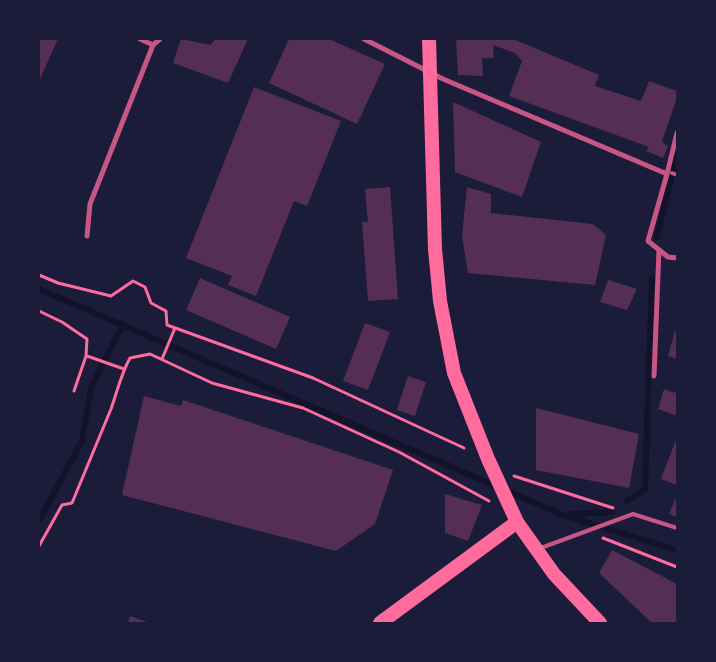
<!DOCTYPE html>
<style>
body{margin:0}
#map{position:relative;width:716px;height:662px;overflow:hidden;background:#1b1b3a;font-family:Arial,sans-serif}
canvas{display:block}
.frame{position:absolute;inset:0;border:40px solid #1b1b3a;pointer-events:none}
</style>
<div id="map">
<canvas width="716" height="662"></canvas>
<div class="frame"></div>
</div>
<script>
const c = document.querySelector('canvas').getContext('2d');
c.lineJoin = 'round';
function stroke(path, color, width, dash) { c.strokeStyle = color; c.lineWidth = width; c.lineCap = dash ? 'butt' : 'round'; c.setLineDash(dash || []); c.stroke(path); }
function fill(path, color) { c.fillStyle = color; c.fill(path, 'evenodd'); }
const stream = new Path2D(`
 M 657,237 L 677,155
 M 39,289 L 563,515 L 677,550
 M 627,501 L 645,489 L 652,278
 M 570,514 L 612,512
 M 39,521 L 82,441 L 91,388 L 123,324`);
const building = new Path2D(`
 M 39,39 L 58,39 L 39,81 Z
 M 181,39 L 211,45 L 215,39 L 248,39 L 228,83 L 173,63 Z
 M 289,39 L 329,39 L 385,64 L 357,124 L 269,83 Z
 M 456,39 L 513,39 L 599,75 L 595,86 L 641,101 L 649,81 L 677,91 L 677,98 L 662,141 L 668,147 L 663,158 L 646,151 L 649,147 L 509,96 L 522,61 L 515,53 L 493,45 L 494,58 L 482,58 L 483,76 L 458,75 Z
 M 254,87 L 341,121 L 307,206 L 294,201 L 256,296 L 228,285 L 232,276 L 186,258 Z
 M 453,102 L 541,142 L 522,197 L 455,172 Z
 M 390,187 L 398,299 L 368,301 L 362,222 L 368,222 L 365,189 Z
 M 467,187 L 491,194 L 491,213 L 593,224 L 606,235 L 595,285 L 468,273 L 462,236 Z
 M 200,278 L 290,317 L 276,349 L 186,310 Z
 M 608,280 L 637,289 L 627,310 L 600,302 Z
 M 365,323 L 390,332 L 368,390 L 343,381 Z
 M 675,331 L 677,332 L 677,359 L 668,356 Z
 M 408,376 L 426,382 L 415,416 L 397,410 Z
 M 677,388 L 677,416 L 658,409 L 664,389 L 675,393 Z
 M 144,396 L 181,406 L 183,400 L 393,470 L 375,524 L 336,551 L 122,495 Z
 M 536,408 L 639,434 L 629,488 L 536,470 Z
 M 677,437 L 677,485 L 661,479 Z
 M 445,494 L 482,505 L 468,541 L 445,533 Z
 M 677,495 L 677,517 L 669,514 Z
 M 612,550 L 677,584 L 677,623 L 652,623 L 599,573 Z
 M 130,616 L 150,623 L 128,623 Z`);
const path = new Path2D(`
 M 39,275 L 58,283 L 111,296 L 133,281 L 145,287 L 151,303 L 166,311 L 167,325 L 313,378 L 464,448
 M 39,311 L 62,322 L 87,339 L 86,356 L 74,391
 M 87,356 L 124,369
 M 162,359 L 175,328
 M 514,476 L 613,508
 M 603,538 L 677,567
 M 39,546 L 62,505 L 72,503 C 85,472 98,441 111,409 C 117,392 121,374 130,358 L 150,354 L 212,383 L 303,408 L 399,452 L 489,501`);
const service = new Path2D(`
 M 672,173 L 677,175
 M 538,549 L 633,514 L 677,528`);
const minor = new Path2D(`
 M 140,39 L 153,45 L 160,39
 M 364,39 L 443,79 L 667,174 L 648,241 L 668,257 L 677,258
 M 667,174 L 677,133
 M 87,236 L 90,204 L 153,45
 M 654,376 L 659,250`);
const trunk = new Path2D(`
 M 429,39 L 435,249 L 440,301 L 454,373 L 488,459 L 517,522 L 554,574 L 600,623
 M 380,623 L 517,522`);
stroke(stream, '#12122b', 6);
fill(building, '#542f53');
stroke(path, '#ff6b9d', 3);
stroke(service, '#c65784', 4);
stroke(minor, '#c65784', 5);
stroke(trunk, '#ff6b9d', 14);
</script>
